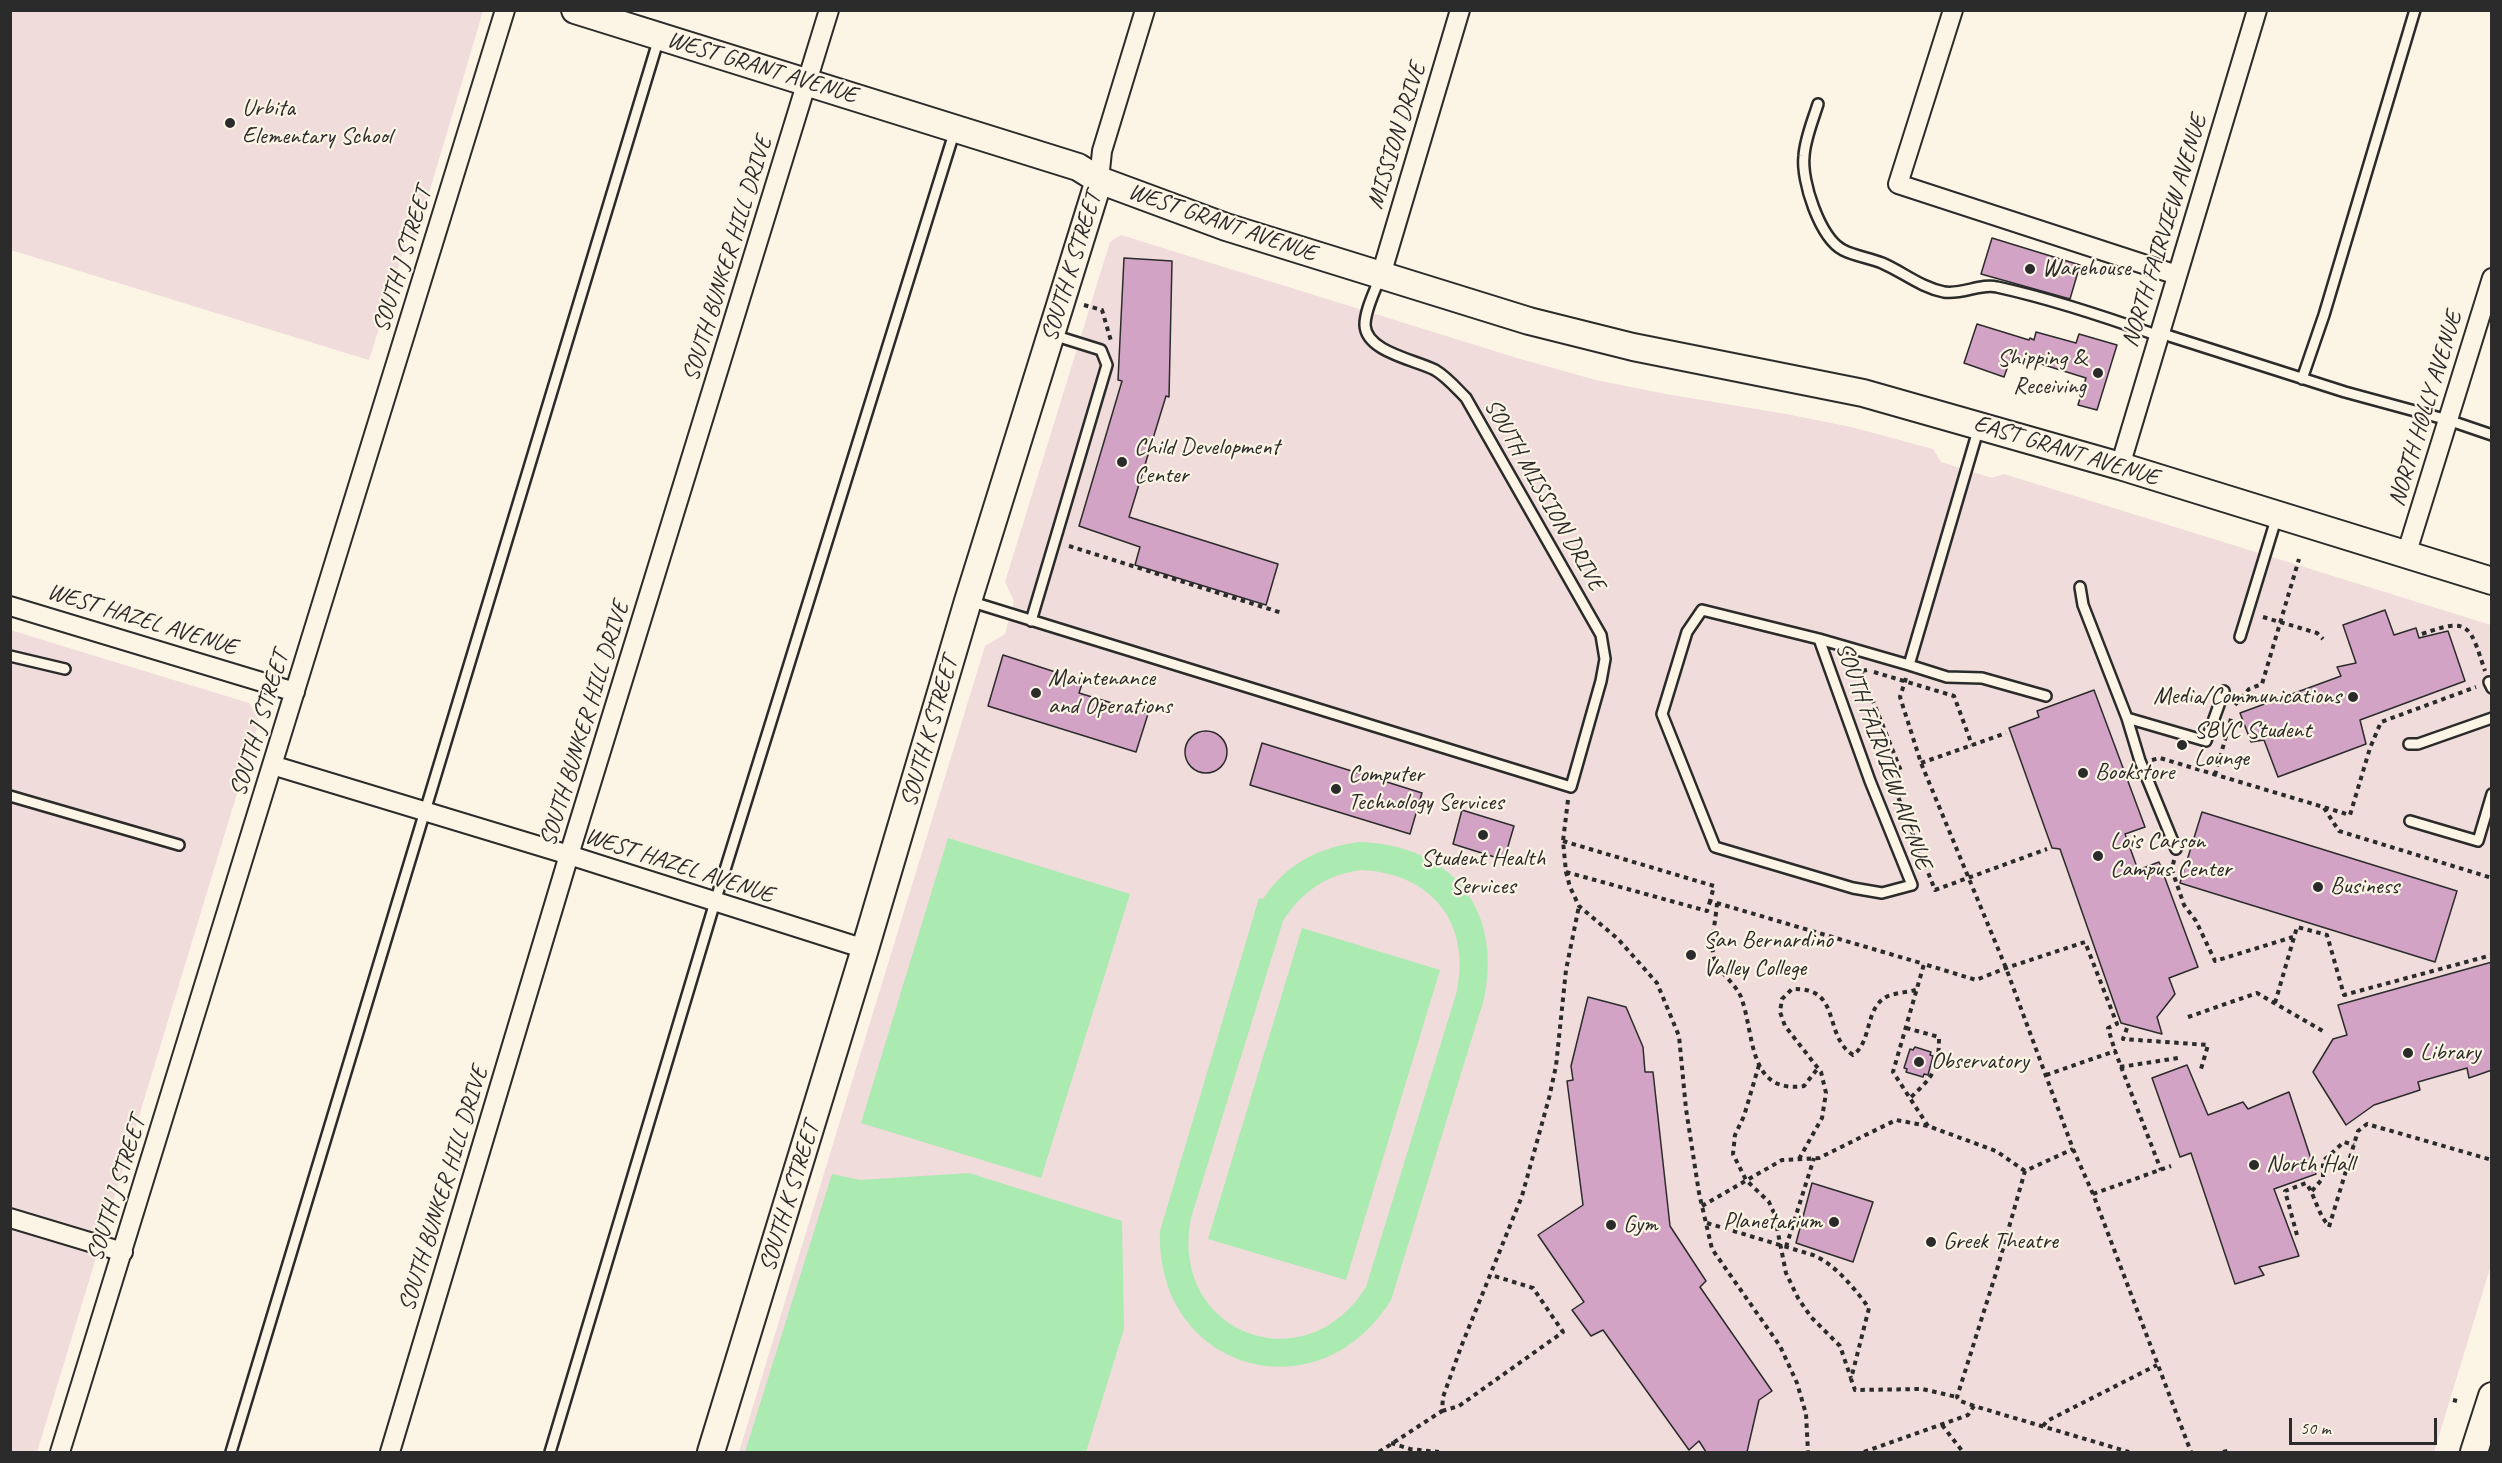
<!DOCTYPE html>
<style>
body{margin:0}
#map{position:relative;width:2502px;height:1463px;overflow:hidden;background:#fcf5e5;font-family:Caveat,sans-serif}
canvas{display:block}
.frame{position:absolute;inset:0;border:12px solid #2b2b2b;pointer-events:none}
.scale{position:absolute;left:2289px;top:1418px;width:148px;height:27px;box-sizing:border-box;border:3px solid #2b2b2b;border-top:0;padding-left:8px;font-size:18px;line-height:21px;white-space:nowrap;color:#2b2b2b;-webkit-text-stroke:4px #fcf5e5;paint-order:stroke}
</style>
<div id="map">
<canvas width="2502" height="1463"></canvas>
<div class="frame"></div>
<div class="scale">50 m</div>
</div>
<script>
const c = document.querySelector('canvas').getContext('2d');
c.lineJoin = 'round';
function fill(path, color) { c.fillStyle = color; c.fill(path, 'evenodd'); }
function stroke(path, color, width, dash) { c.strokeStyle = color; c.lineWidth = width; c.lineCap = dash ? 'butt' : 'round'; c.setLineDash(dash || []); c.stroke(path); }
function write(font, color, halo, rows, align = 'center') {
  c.font = font + ' Caveat,sans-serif'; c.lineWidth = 4.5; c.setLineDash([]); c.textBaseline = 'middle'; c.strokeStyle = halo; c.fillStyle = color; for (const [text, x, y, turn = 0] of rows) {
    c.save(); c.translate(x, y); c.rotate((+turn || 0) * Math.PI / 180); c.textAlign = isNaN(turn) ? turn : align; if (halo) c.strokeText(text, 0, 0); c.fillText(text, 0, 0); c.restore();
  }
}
const built = new Path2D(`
 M 10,11 L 483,11 L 416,237 L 408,236 L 369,360 L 11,250 Z
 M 1121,235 L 1517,358 L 1596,380 L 1666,394 L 1786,414 L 1851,427 L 1933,449 L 1941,462 L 1992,478 L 2004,474 L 2491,625 L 2491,1265 L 2434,1452 L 739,1452 L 985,646 L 1005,634 L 1014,601 L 1005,582 L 1110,242 Z
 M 10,630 L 249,703 L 259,721 L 37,1452 L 10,1452 Z`);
const green = new Path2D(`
 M 948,838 L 1130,894 L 1041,1178 L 861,1123 Z
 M 1360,842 C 1451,845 1503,909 1484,999 L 1391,1300 C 1318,1418 1155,1370 1160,1231 L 1259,898 L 1263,899 C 1286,864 1319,847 1360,842 ZM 1361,870 C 1431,873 1471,922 1457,991 L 1366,1287 C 1304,1386 1168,1332 1191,1218 L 1283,921 C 1302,891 1326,875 1361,870 Z
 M 1302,928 L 1440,970 L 1346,1280 L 1208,1239 Z
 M 969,1173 L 1122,1221 L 1124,1329 L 1086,1452 L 745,1452 L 832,1174 L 860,1180 Z`);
const building = new Path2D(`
 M 1992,238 L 2080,265 L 2070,299 L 1981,274 Z
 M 1124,258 L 1172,261 L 1169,397 L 1166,396 L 1129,517 L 1278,564 L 1266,605 L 1135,565 L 1140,547 L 1079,526 L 1122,381 L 1118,380 Z
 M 1977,324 L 2029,340 L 2030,338 L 2034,340 L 2036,332 L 2076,343 L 2079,334 L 2117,345 L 2097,410 L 2078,405 L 2086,378 L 2012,355 L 2004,377 L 1964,363 Z
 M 2385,610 L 2394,635 L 2416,628 L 2419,638 L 2448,631 L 2465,681 L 2360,720 L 2366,744 L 2278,777 L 2264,740 L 2251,742 L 2240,713 L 2341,676 L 2337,667 L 2356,663 L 2343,625 Z
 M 1003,655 L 1083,681 L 1079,693 L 1148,714 L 1136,752 L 988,706 Z
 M 2094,690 L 2145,827 L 2125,834 L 2138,870 L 2159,862 L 2198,967 L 2169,978 L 2175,994 L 2157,1017 L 2162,1034 L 2121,1023 L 2060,849 L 2052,848 L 2009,728 L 2039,717 L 2037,711 Z
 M1185 752a21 21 0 1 1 42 0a21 21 0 1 1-42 0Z
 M 1262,743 L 1422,793 L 1410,834 L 1250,785 Z
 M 1462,810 L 1514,826 L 1504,860 L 1453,844 Z
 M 2202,812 L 2457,891 L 2435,962 L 2180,883 Z
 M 2492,962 L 2492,1070 L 2469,1078 L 2467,1068 L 2418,1082 L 2420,1090 L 2374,1105 L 2346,1125 L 2313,1072 L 2333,1039 L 2347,1035 L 2338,1005 Z
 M 1588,997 L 1626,1007 L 1643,1047 L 1645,1072 L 1653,1072 L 1670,1226 L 1706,1281 L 1700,1287 L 1772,1391 L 1759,1400 L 1747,1452 L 1706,1452 L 1699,1441 L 1689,1450 L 1603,1330 L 1591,1336 L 1572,1310 L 1584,1302 L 1538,1235 L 1583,1205 L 1567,1081 L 1573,1080 L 1571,1066 Z
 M 1915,1047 L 1931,1052 L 1930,1055 L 1933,1056 L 1928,1075 L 1924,1074 L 1923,1077 L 1906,1072 L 1907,1069 L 1904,1068 L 1910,1049 L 1913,1050 Z
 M 2187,1065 L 2208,1115 L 2243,1102 L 2248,1109 L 2289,1092 L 2316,1174 L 2274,1189 L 2299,1256 L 2259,1267 L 2264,1275 L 2235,1284 L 2191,1153 L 2180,1157 L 2152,1078 Z
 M 1812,1183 L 1873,1202 L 1853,1262 L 1796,1243 Z`);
const path = new Path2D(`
 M 1084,305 L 1102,310 L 1111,341
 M 1069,546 L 1282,613
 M 2263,617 L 2317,633 L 2323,639
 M 2422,634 C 2471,616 2470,627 2485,671
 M 1867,670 L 1861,671 L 1901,771 L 1893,784 L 1935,890 L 2047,849
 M 1874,672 L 1954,696 L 1972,745
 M 1906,678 L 1900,697 L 1921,763 L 2006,968 L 2073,1149 L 2093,1194 L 2191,1452
 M 2235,705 L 2249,689 L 2262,684 L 2299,559
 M 2152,760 L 2160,758 L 2350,815 L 2370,748 L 2381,722 L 2476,687
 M 1921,763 L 2006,733
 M 2215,775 L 2232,715
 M 1568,800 L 1563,841 L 1566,872 L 1570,887 L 1579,906 L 1618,939 L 1657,983 L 1679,1036 L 1686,1109 L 1699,1193 L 1712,1249 L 1780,1346 L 1797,1383 L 1806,1414 L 1808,1452
 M 2324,808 L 2339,831 L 2492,878
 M 1563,841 L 1714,886 L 1710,901 L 1924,964
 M 2174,860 L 2172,870 L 2184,905 L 2196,921 L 2215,961 L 2293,937
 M 1566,872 L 1707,911 L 1710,901
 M 1717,903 C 1716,919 1711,938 1713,954 C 1716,971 1735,982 1741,997 C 1755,1034 1747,1094 1804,1086 L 1818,1068
 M 2275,1003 L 2297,927 L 2327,935 L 2344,995 L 2492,955
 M 2188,1017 L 2257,993 L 2323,1031
 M 1906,1028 L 1939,1037 C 1939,1069 1933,1077 1910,1098
 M 2127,1028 L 2123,1039 L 2208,1045 L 2201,1069
 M 1759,1065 L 1744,1116 L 1735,1135 L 1733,1154 L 1746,1180 L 1769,1202 L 1774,1213 L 1786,1273 L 1798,1298 L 1811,1317 L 1840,1346 L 1851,1378
 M 2120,1067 L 2178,1058
 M 2046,1075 L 2115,1051 L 2161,1170
 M 1928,1126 L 1893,1072 L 1924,964 L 1976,980 L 2006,968 L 2085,942 L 2117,1024 L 2108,1028 L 2115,1051
 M 1799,1159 L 1822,1118 L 1826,1093 L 1821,1072 L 1785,1026 L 1780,1012 L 1782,999 L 1792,989 C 1843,987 1822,1035 1853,1055 C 1873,1041 1864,1007 1888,996 C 1896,993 1907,992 1916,990
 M 2312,1191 L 2323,1178 L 2323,1161 L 2344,1142 L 2354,1145
 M 2093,1194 L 2171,1166
 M 1702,1206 L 1782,1160 L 1819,1158 L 1896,1120 L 1928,1126 L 1996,1151 L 2025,1171
 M 1707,1223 L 1813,1255 C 1836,1265 1854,1288 1869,1308 L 1851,1379 L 1855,1390 L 1922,1389 L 1957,1397
 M 2329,1227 L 2358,1131 L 2367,1124 L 2492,1160
 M 2297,1235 L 2285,1191 L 2306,1183 C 2316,1197 2317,1213 2329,1226
 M 1786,1247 L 1814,1158
 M 2453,1400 L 2457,1401
 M 1974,1406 L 1960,1401 L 1957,1397 L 1996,1273 L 2025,1171 L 2073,1149
 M 1442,1411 L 1459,1406 L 1563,1332 L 1533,1288 L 1491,1275
 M 1942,1425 L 1963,1452
 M 2043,1426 L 2047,1421 L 2157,1365
 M 1391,1443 L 1410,1449 L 1439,1452
 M 1379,1452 L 1442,1411 L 1443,1397 L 1461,1347 L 1522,1196 L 1549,1098 L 1556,1066 L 1566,970 L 1579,906
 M 1864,1452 L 1968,1415 L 1974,1406 L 2129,1452
 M 2223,1452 L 2231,1450`);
const lane = new Path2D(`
 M 1818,104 C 1813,120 1805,139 1804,156 C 1801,181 1820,238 1843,250 C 1855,256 1869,258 1882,263 C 1903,272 1920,287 1944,292 C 1962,295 1981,283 1997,287 C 2052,299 2106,317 2159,336
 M 2160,333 L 2345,392 L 2448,420 L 2492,435
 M 2302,379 L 2324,315 L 2415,10
 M 2080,587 L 2083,605 L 2127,718 L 2206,741 L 2224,691
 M 969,601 L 1571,787 L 1601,681 L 1605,659 L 1601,635 L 1466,398 C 1456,388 1447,377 1435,370 C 1416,360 1366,352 1365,325 C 1365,310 1375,291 1380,277
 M 1031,621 L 1107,365 L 1101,350 L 1053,335
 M 2240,637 L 2277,516
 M 1819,639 L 1870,781 L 1912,885 L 1882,893 L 1853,888 L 1715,847 L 1662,714 L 1687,632 L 1702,610 L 1819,639 L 1909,665 L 1979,427
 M 10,656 L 65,669
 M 1909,665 L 1947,677 L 1982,678 L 2046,696
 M 2489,682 L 2492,688
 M 2127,718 L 2140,761 L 2176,849
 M 2409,744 L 2418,744 L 2492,718
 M 10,796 L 179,845
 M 2410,821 L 2478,841 L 2492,794
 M 231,1452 L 659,38
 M 550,1452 L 715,902 L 955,130`);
const street = new Path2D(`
 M 1953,10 L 1898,184 L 2177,275
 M 1099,180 L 1102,151 L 1145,10
 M 1381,275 L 1460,10
 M 2120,466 L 2257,10
 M 2406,555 L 2492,278
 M 10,606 L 295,692
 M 272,765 L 569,855 L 865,949
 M 10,1218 L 123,1252
 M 60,1452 L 505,10
 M 390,1452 L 569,855 L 829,10`);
const secondary = new Path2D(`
 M 575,10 L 1078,167 L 1099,180 L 1226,227 L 1529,321 L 1633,347 L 1863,393 L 2120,466 L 2492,581
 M 711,1452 L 865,949 L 968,601 L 1099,180
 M 2474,1452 L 2492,1396`);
const markers = [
 [230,123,6,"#2b2b2b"],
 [2030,269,6,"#2b2b2b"],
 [2098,373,6,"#2b2b2b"],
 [1122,462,6,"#2b2b2b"],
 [1036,693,6,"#2b2b2b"],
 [2353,697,6,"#2b2b2b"],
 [2182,745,6,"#2b2b2b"],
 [2083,773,6,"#2b2b2b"],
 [1336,789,6,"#2b2b2b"],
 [1483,835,6,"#2b2b2b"],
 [2098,856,6,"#2b2b2b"],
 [2318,887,6,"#2b2b2b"],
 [1691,955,6,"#2b2b2b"],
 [2408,1053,6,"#2b2b2b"],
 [1919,1062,6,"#2b2b2b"],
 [2254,1165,6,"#2b2b2b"],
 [1834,1222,6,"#2b2b2b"],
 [1611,1225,6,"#2b2b2b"],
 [1931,1242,6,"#2b2b2b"]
];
const streetNames = [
 ["WEST GRANT AVENUE",762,68,17],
 ["MISSION DRIVE",1397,136,-73],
 ["WEST GRANT AVENUE",1222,223,19],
 ["NORTH FAIRVIEW AVENUE",2165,231,-73],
 ["SOUTH BUNKER HILL DRIVE",728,259,-73],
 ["SOUTH J STREET",403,260,-73],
 ["SOUTH K STREET",1072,267,-73],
 ["NORTH HOLLY AVENUE",2426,409,-73],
 ["EAST GRANT AVENUE",2066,451,17],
 ["SOUTH MISSION DRIVE",1544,495,60],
 ["WEST HAZEL AVENUE",142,620,17],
 ["SOUTH J STREET",260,724,-73],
 ["SOUTH BUNKER HILL DRIVE",585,724,-73],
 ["SOUTH K STREET",930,732,-74],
 ["SOUTH FAIRVIEW AVENUE",1883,756,70],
 ["WEST HAZEL AVENUE",679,866,18],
 ["SOUTH J STREET",117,1189,-73],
 ["SOUTH BUNKER HILL DRIVE",444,1189,-73],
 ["SOUTH K STREET",790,1197,-73]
];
const poiNames = [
 ["Urbita",242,109],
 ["Elementary School",242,137],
 ["Warehouse",2042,269],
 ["Shipping &",2086,359,"right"],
 ["Receiving",2086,387,"right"],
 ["Child Development",1134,448],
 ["Center",1134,476],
 ["Maintenance",1048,679],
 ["and Operations",1048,707],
 ["Media/Communications",2341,697,"right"],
 ["SBVC Student",2194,731],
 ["Lounge",2194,759],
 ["Bookstore",2095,773],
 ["Computer",1348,775],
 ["Technology Services",1348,803],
 ["Lois Carson",2110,842],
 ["Campus Center",2110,870],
 ["Student Health",1483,859,"center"],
 ["Services",1483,887,"center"],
 ["Business",2330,887],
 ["San Bernardino",1703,941],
 ["Valley College",1703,969],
 ["Library",2420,1053],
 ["Observatory",1931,1062],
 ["North Hall",2266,1165],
 ["Planetarium",1822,1222,"right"],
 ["Gym",1623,1225],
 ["Greek Theatre",1943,1242]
];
fill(built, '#efdcdb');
fill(green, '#abeab1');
fill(building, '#d2a3c4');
stroke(building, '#2b2b2b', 1.5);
stroke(lane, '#2b2b2b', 14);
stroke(street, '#2b2b2b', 22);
stroke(secondary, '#2b2b2b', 30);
stroke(path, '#2b2b2b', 4, [4.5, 4.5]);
stroke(lane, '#fcf5e5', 9);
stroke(street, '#fcf5e5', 18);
stroke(secondary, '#fcf5e5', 26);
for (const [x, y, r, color] of markers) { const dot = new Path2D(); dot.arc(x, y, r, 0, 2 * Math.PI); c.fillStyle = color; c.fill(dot); stroke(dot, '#fcf5e5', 2); }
write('24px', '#2b2b2b', '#fcf5e5', streetNames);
write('24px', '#2b2b2b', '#fcf5e5', poiNames, 'left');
</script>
